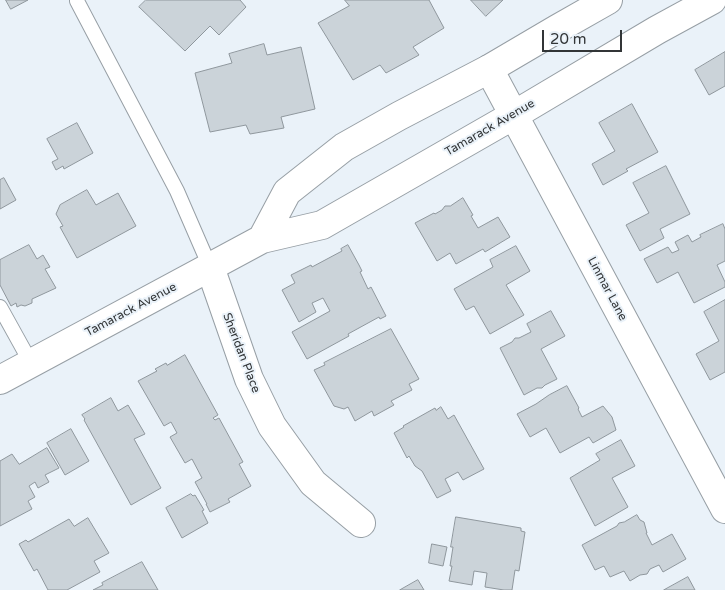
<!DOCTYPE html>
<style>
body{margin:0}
#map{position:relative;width:725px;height:590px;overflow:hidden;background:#eaf2f9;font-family:"Varela Round",sans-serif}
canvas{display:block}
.scale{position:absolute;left:542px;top:30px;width:80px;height:22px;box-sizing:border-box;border:2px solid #323537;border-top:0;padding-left:6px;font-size:15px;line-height:18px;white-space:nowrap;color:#323537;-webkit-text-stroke:4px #eaf2f9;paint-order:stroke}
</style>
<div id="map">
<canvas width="725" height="590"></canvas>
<div class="scale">20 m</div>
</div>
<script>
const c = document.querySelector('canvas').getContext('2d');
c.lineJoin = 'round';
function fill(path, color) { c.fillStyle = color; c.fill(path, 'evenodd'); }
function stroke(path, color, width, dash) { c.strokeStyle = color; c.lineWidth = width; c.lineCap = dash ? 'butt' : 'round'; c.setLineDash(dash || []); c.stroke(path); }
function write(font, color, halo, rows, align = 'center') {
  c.font = font + ' "Varela Round",sans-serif'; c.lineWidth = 4; c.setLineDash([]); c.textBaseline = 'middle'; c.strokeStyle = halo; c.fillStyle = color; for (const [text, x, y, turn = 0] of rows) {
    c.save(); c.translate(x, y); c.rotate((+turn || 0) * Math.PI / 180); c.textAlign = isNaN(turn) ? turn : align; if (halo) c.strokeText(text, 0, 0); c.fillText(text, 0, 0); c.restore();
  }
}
const building = new Path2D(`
 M 6,0 L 28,0 L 11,9 Z
 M 146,0 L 240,0 L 246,7 L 219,35 L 210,26 L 185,51 L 139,7 Z
 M 345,0 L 429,0 L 444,28 L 413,47 L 419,55 L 386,73 L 380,65 L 353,80 L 318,23 L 349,6 Z
 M 471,0 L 503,0 L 486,16 Z
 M 264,44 L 267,55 L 301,47 L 315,109 L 281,117 L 284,128 L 250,134 L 246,125 L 210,132 L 195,73 L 232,63 L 229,54 Z
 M 725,52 L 725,86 L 709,95 L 695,70 Z
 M 632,104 L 658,152 L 626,169 L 628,171 L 603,185 L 592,164 L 615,151 L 599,123 Z
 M 77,123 L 93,153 L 64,169 L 63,166 L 56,170 L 52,162 L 58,159 L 47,139 Z
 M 666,166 L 690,214 L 660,229 L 664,238 L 640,251 L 626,225 L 649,213 L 633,183 Z
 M 4,178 L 16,200 L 0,209 L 0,180 Z
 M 87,190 L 96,205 L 118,193 L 136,226 L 77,258 L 60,227 L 63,226 L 56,214 L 60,205 Z
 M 463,198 L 473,215 L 471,216 L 478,228 L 498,217 L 510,237 L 485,252 L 483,249 L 456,264 L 450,253 L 437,261 L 415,223 L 434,213 L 435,214 L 442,210 L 445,206 L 450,206 Z
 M 723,224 L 725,229 L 725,261 L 717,265 L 725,282 L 725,287 L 694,303 L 678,272 L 657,283 L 644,259 L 668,247 L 672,253 L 679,250 L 675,242 L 688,235 L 692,242 L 701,237 L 700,235 Z
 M 29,245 L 37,259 L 43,255 L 50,267 L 45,269 L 56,288 L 32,299 L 32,303 L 25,306 L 21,305 L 17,307 L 16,303 L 11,306 L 0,285 L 0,260 Z
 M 348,245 L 359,265 L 362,271 L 360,272 L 368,289 L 371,287 L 386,316 L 380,319 L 379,317 L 348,334 L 349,336 L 307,359 L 292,332 L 330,311 L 323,298 L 312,303 L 316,312 L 299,322 L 282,290 L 295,283 L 291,275 L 311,265 L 312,267 L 342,251 L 341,249 Z
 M 516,246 L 530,271 L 506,285 L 524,315 L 490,334 L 474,306 L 466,310 L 454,289 L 493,267 L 490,260 Z
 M 725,300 L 725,372 L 710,380 L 696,354 L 719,341 L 704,312 Z
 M 551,311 L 565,336 L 541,349 L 557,379 L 545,385 L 542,388 L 537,388 L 524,395 L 500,348 L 512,342 L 515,338 L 519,338 L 531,332 L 527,324 Z
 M 391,329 L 419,379 L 409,384 L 412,390 L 391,401 L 394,405 L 374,416 L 372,411 L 355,421 L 348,407 L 344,409 L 334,406 L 314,370 L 325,365 L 324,363 Z
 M 185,355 L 218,415 L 213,418 L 215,420 L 219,418 L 243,462 L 239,464 L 251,486 L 228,499 L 230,502 L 210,512 L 206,504 L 207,504 L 195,482 L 202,478 L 192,459 L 185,463 L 170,437 L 177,433 L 171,422 L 164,426 L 138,381 L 157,371 L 155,369 L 166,363 L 167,365 Z
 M 567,386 L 579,408 L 578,409 L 582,417 L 603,406 L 612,417 L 616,430 L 593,443 L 589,437 L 560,453 L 546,428 L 530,437 L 517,414 L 536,404 L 549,395 Z
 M 111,398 L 118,411 L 128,405 L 145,434 L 134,439 L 161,488 L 131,505 L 84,420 L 85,419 L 82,415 Z
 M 441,407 L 448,419 L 454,415 L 484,469 L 463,480 L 458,472 L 445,479 L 451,491 L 437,498 L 422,471 L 415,466 L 409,456 L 407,458 L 394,433 L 404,427 L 403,426 L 435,408 L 436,410 Z
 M 71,429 L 89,461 L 65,475 L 47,443 Z
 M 621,440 L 635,466 L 612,478 L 628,507 L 595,526 L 570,478 L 600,460 L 596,454 Z
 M 47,448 L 59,468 L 45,475 L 49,482 L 38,488 L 35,482 L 29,486 L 35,497 L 28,501 L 32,509 L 0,526 L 0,461 L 12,454 L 19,464 Z
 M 191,494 L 193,496 L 195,495 L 204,510 L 202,511 L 208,523 L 182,538 L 166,508 Z
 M 637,515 L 640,520 L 644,522 L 647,533 L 646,533 L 652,545 L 672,534 L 686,559 L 663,572 L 659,565 L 650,569 L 647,574 L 640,575 L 630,581 L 624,571 L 610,577 L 604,566 L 595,570 L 582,545 L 617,526 L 619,523 L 624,522 Z
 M 456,517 L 521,528 L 521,531 L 525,532 L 519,571 L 515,570 L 512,590 L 504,590 L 485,587 L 487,573 L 474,571 L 472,585 L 449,581 L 452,566 L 450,566 L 453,547 L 451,547 Z
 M 88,518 L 109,553 L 94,561 L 100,572 L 67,590 L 48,590 L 37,569 L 34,571 L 19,544 L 26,540 L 28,542 L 69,519 L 74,526 Z
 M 432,544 L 447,547 L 443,566 L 429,563 Z
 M 142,562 L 158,590 L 93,590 L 103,585 L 102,583 Z
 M 688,577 L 695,590 L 664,590 Z
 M 418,580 L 424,590 L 400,590 Z`);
const lane = new Path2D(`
 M 77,1 L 177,191 L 210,267
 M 0,307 L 31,363`);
const street = new Path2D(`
 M 489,69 L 725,509
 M 210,267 L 249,379 L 272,426 L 313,483 L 361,523`);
const secondary = new Path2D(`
 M 262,239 L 287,192 L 344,147 L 399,116 L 489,69 L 557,29 L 608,0
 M 0,380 L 262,239 L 322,225 L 514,115 L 657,30 L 712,0`);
const streetNames = [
 ["Tamarack Avenue",490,128,-30],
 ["Linmar Lane",607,289,62],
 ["Tamarack Avenue",131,310,-28],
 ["Sheridan Place",241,353,69]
];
fill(building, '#cbd3d9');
stroke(building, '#8f979d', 1);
stroke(lane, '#979fa5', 16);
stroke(street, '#979fa5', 30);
stroke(secondary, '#979fa5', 30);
stroke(lane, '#fff', 14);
stroke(street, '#fff', 28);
stroke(secondary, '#fff', 28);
write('12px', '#323537', '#eaf2f9', streetNames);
</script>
